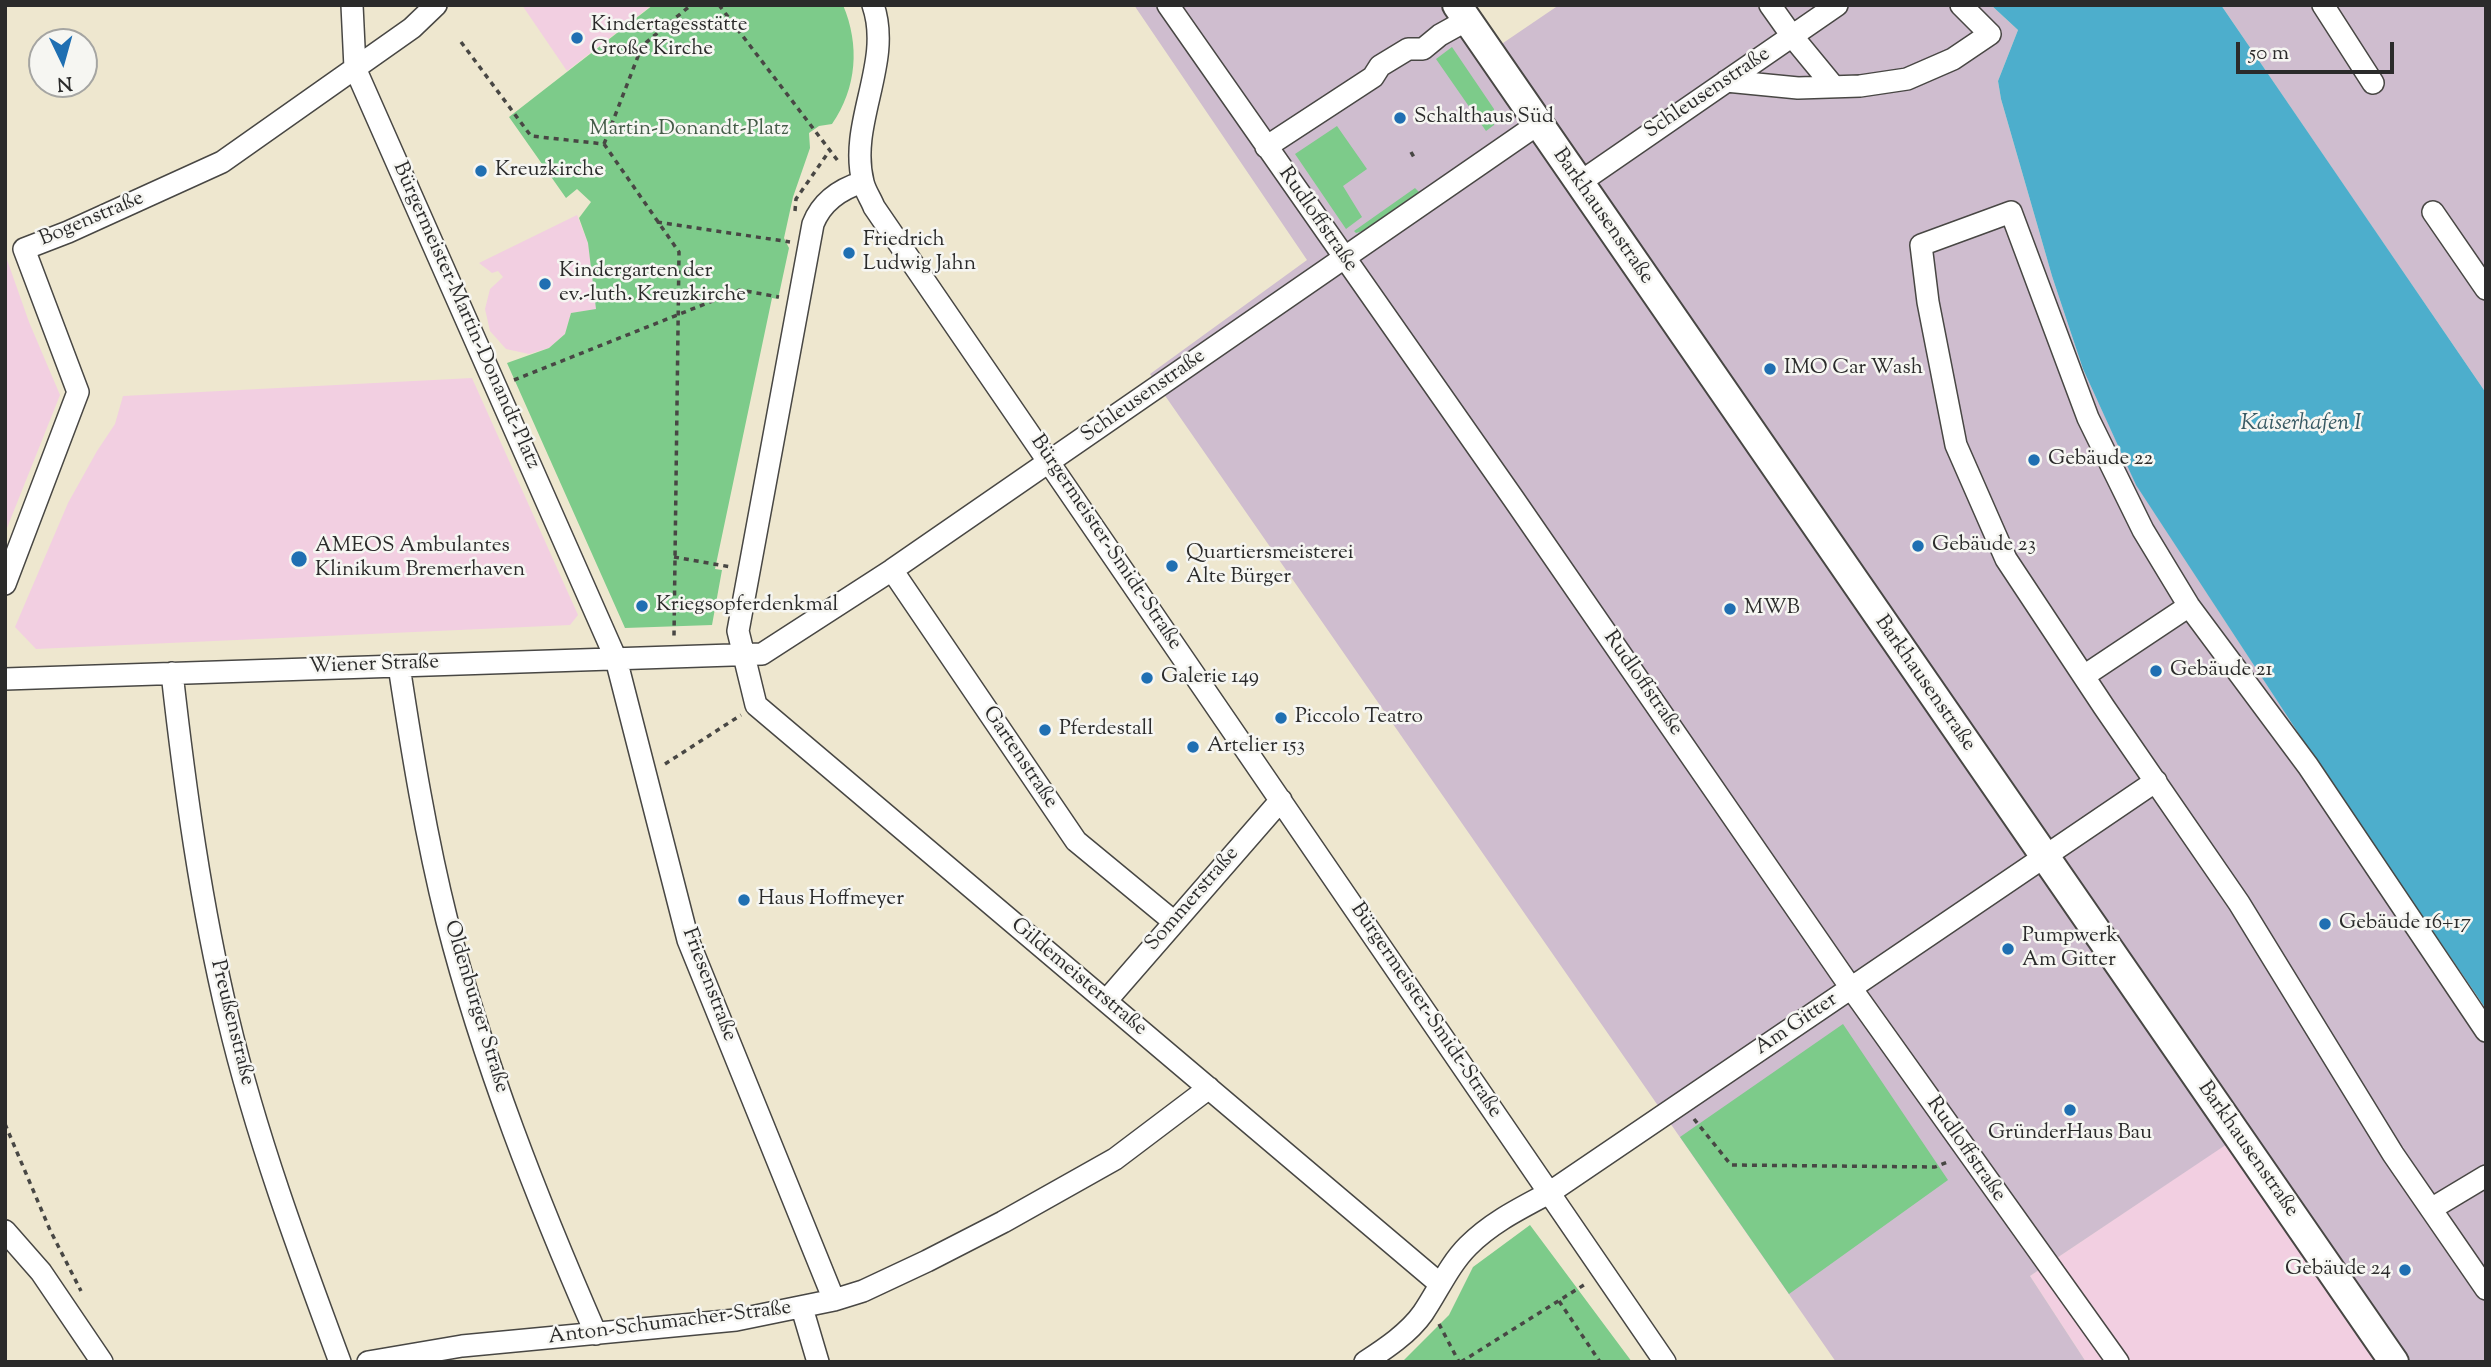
<!DOCTYPE html>
<meta charset="utf-8">
<style>
body{margin:0}
#map{position:relative;width:2491px;height:1367px;overflow:hidden;background:#eee7cf;font-family:"Sorts Mill Goudy",serif}
canvas{display:block}
.frame{position:absolute;inset:0;border:7px solid #2b2b2b;pointer-events:none}
.north{position:absolute;left:28px;top:28px;width:70px;height:70px;box-sizing:border-box;background:#f6f6f2;border:2px solid #a5a5a2;border-radius:50%;rotate:175deg;font-size:19px;font-weight:700;line-height:28px;text-align:center;color:#2b2b2b}
.north::after{content:'';display:block;margin:auto;width:24px;height:32px;background:#1f6fb2;clip-path:polygon(50% 0,100% 100%,50% 72%,0 100%)}
.scale{position:absolute;left:2236px;top:42px;width:158px;height:32px;box-sizing:border-box;border:4px solid #2b2b2b;border-top:0;padding-left:9px;font-size:21px;line-height:24px;white-space:nowrap;color:#2b2b2b;-webkit-text-stroke:5px #f6f6f2;paint-order:stroke}
</style>
<div id="map">
<canvas width="2491" height="1367"></canvas>
<div class="frame"></div>
<div class="north">N</div>
<div class="scale">50 m</div>
</div>
<script>
const c = document.querySelector('canvas').getContext('2d');
c.lineJoin = 'round';
function fill(path, color) { c.fillStyle = color; c.fill(path, 'evenodd'); }
function stroke(path, color, width, dash) { c.strokeStyle = color; c.lineWidth = width; c.lineCap = dash ? 'butt' : 'round'; c.setLineDash(dash || []); c.stroke(path); }
function write(font, color, halo, rows, align = 'center') {
  c.font = font + ' "Sorts Mill Goudy",serif'; c.lineWidth = 5; c.setLineDash([]); c.textBaseline = 'middle'; c.strokeStyle = halo; c.fillStyle = color; for (const [text, x, y, turn = 0] of rows) {
    c.save(); c.translate(x, y); c.rotate((+turn || 0) * Math.PI / 180); c.textAlign = isNaN(turn) ? turn : align; if (halo) c.strokeText(text, 0, 0); c.fillText(text, 0, 0); c.restore();
  }
}
const built = new Path2D(`
 M 522,5 L 652,5 L 567,71 Z
 M 577,215 L 588,243 L 597,310 L 571,313 L 565,334 L 549,348 L 529,354 L 506,349 L 490,331 L 485,309 L 490,289 L 503,277 L 498,271 L 492,273 L 479,263 Z
 M 5,254 L 29,322 L 60,395 L 5,533 Z
 M 472,378 L 578,615 L 570,625 L 36,649 L 15,627 L 68,503 L 97,451 L 115,424 L 123,396 Z
 M 2248,1129 L 2409,1362 L 2086,1362 L 2030,1276 Z`);
const industrial = new Path2D(`
 M 1134,5 L 1441,5 L 1478,60 L 1559,5 L 1991,5 L 2018,30 L 1998,81 L 2001,99 L 2052,276 L 2083,369 L 2136,484 L 2325,774 L 2486,1009 L 2486,1362 L 2409,1362 L 2248,1130 L 2030,1276 L 2086,1362 L 1836,1362 L 1150,374 L 1307,260 Z
 M 2221,5 L 2486,5 L 2486,393 L 2345,187 Z`);
const green = new Path2D(`
 M 653,5 L 843,5 C 860,45 857,88 832,124 L 819,126 L 809,133 L 810,148 L 793,197 L 784,238 L 789,248 L 778,299 L 772,298 L 715,569 L 722,570 L 712,625 L 625,628 L 507,363 L 549,348 L 565,334 L 571,313 L 596,309 L 588,243 L 579,218 L 591,202 L 577,189 L 566,198 L 509,117 Z
 M 1452,47 L 1494,109 L 1494,125 L 1486,131 L 1436,59 Z
 M 1337,126 L 1367,169 L 1343,186 L 1362,217 L 1346,229 L 1295,154 Z
 M 1415,188 L 1419,192 L 1363,231 L 1356,233 L 1354,231 Z
 M 1843,1024 L 1948,1180 L 1789,1294 L 1680,1137 Z
 M 1530,1225 L 1632,1362 L 1402,1362 L 1449,1315 L 1473,1267 Z`);
const water = new Path2D(`
 M 1991,5 L 2221,5 L 2486,393 L 2486,1009 L 2325,774 L 2136,485 L 2083,369 L 2052,276 L 2001,99 L 1998,81 L 2018,30 Z`);
const path = new Path2D(`
 M 719,5 L 838,161
 M 461,42 L 531,136 L 604,144
 M 604,144 L 679,252 L 674,636
 M 604,144 L 642,46 L 691,5
 M 1411,152 L 1415,159
 M 795,211 L 796,199 L 830,150
 M 657,222 L 790,242
 M 514,380 L 740,290 L 779,297
 M 674,557 L 731,567
 M 665,764 L 741,715
 M 1694,1119 L 1731,1165 L 1935,1167 L 1950,1161
 M 5,1124 L 50,1230 L 81,1291
 M 1559,1301 L 1600,1362
 M 1439,1324 L 1459,1362
 M 1461,1362 L 1587,1283`);
const minor = new Path2D(`
 M 352,5 L 355,68 L 616,659 L 688,940 L 834,1300
 M 873,5 C 893,63 848,123 863,182 C 865,191 871,199 874,207 L 1665,1362
 M 1168,5 L 1513,498 L 1851,988 L 2118,1362
 M 1770,5 L 1792,36 L 1834,87
 M 2323,5 L 2373,83
 M 1726,81 L 1798,88 L 1860,86 L 1907,79 L 1953,59 L 1990,34 L 1961,5
 M 1266,147 L 1373,77 L 1380,66 L 1408,49 L 1423,49 L 1440,35 L 1467,20
 M 863,182 C 840,189 822,201 813,224 L 738,631 L 756,705 L 1440,1284
 M 1579,183 L 1837,5
 M 2433,212 L 2486,289
 M 892,570 L 1076,841 L 1173,921
 M 5,584 L 78,392 L 24,249 L 68,232 L 222,162 L 412,28 L 436,5
 M 399,666 C 412,751 426,837 447,921 C 483,1062 538,1201 596,1334
 M 172,673 C 185,789 201,905 228,1018 C 256,1136 298,1249 340,1362
 M 2084,676 L 2189,606
 M 5,679 L 762,654 L 892,570 L 1538,124
 M 1106,1001 L 1281,800
 M 2486,1031 L 2308,766 L 2189,606 L 2143,530 L 2088,418 L 2011,212 L 1921,245 L 1928,302 L 1956,445 L 2006,559 L 2104,707 L 2239,903 L 2393,1154 L 2486,1289
 M 2431,1209 L 2486,1176
 M 5,1231 L 41,1272 L 102,1362
 M 802,1308 L 818,1362
 M 368,1362 L 462,1346 L 736,1320 L 834,1300 L 863,1291 L 927,1261 L 1003,1222 L 1115,1159 L 1209,1088
 M 1365,1362 C 1385,1349 1409,1333 1423,1313 C 1438,1291 1449,1265 1468,1246 C 1492,1222 1521,1208 1549,1193 L 2156,781`);
const major = new Path2D(`
 M 1457,5 L 2394,1362`);
const markers = [
 [577,38,7,"#1f6fb2"],
 [1400,118,7,"#1f6fb2"],
 [481,171,7,"#1f6fb2"],
 [849,253,7,"#1f6fb2"],
 [545,284,7,"#1f6fb2"],
 [1770,369,7,"#1f6fb2"],
 [2034,460,7,"#1f6fb2"],
 [1918,546,7,"#1f6fb2"],
 [299,559,9,"#1f6fb2"],
 [1172,566,7,"#1f6fb2"],
 [642,606,7,"#1f6fb2"],
 [1730,609,7,"#1f6fb2"],
 [2156,671,7,"#1f6fb2"],
 [1147,678,7,"#1f6fb2"],
 [1281,718,7,"#1f6fb2"],
 [1045,730,7,"#1f6fb2"],
 [1193,747,7,"#1f6fb2"],
 [744,900,7,"#1f6fb2"],
 [2325,924,7,"#1f6fb2"],
 [2008,949,7,"#1f6fb2"],
 [2070,1110,7,"#1f6fb2"],
 [2405,1270,7,"#1f6fb2"]
];
const poiNames = [
 ["Kindertagesstätte",591,26],
 ["Große Kirche",591,50],
 ["Schalthaus Süd",1414,118],
 ["Kreuzkirche",495,171],
 ["Friedrich",863,241],
 ["Ludwig Jahn",863,265],
 ["Kindergarten der",559,272],
 ["ev.-luth. Kreuzkirche",559,296],
 ["IMO Car Wash",1784,369],
 ["Gebäude 22",2048,460],
 ["Gebäude 23",1932,546],
 ["AMEOS Ambulantes",315,547],
 ["Klinikum Bremerhaven",315,571],
 ["Quartiersmeisterei",1186,554],
 ["Alte Bürger",1186,578],
 ["Kriegsopferdenkmal",656,606],
 ["MWB",1744,609],
 ["Gebäude 21",2170,671],
 ["Galerie 149",1161,678],
 ["Piccolo Teatro",1295,718],
 ["Pferdestall",1059,730],
 ["Artelier 153",1207,747],
 ["Haus Hoffmeyer",758,900],
 ["Gebäude 16+17",2339,924],
 ["Pumpwerk",2022,937],
 ["Am Gitter",2022,961],
 ["GründerHaus Bau",2070,1134,"center"],
 ["Gebäude 24",2391,1270,"right"]
];
const streetNames = [
 ["Schleusenstraße",1708,94,-34],
 ["Barkhausenstraße",1602,217,55],
 ["Bogenstraße",92,220,-23],
 ["Rudloffstraße",1317,220,55],
 ["Bürgermeister-Martin-Donandt-Platz",465,316,66],
 ["Schleusenstraße",1144,397,-35],
 ["Bürgermeister-Smidt-Straße",1105,543,56],
 ["Wiener Straße",374,666,-2],
 ["Rudloffstraße",1642,684,55],
 ["Barkhausenstraße",1924,684,55],
 ["Gartenstraße",1019,758,56],
 ["Sommerstraße",1193,900,-49],
 ["Gildemeisterstraße",1078,978,40],
 ["Friesenstraße",708,985,69],
 ["Oldenburger Straße",475,1007,73],
 ["Bürgermeister-Smidt-Straße",1425,1011,56],
 ["Preußenstraße",231,1023,76],
 ["Am Gitter",1797,1025,-34],
 ["Rudloffstraße",1965,1150,55],
 ["Barkhausenstraße",2247,1150,55],
 ["Anton-Schumacher-Straße",670,1324,-7]
];
const parkNames = [
 ["Martin-Donandt-Platz",689,130]
];
const waterNames = [
 ["Kaiserhafen I",2301,425]
];
fill(built, '#f2cfe1');
fill(industrial, '#cfbdcf');
fill(green, '#7dcb8a');
fill(water, '#4daecc');
stroke(minor, '#484744', 24);
stroke(major, '#484744', 32);
stroke(path, '#484744', 3.5, [5, 5]);
stroke(minor, '#fff', 21);
stroke(major, '#fff', 28);
for (const [x, y, r, color] of markers) { const dot = new Path2D(); dot.arc(x, y, r, 0, 2 * Math.PI); c.fillStyle = color; c.fill(dot); stroke(dot, '#f6f6f2', 2.5); }
write('21px', '#2b2b2b', '#f6f6f2', poiNames, 'left');
write('21px', '#2b2b2b', '#f6f6f2', streetNames);
write('21px', '#445b48', '#f6f6f2', parkNames);
write('italic 23px', '#375963', '#f6f6f2', waterNames);
</script>
